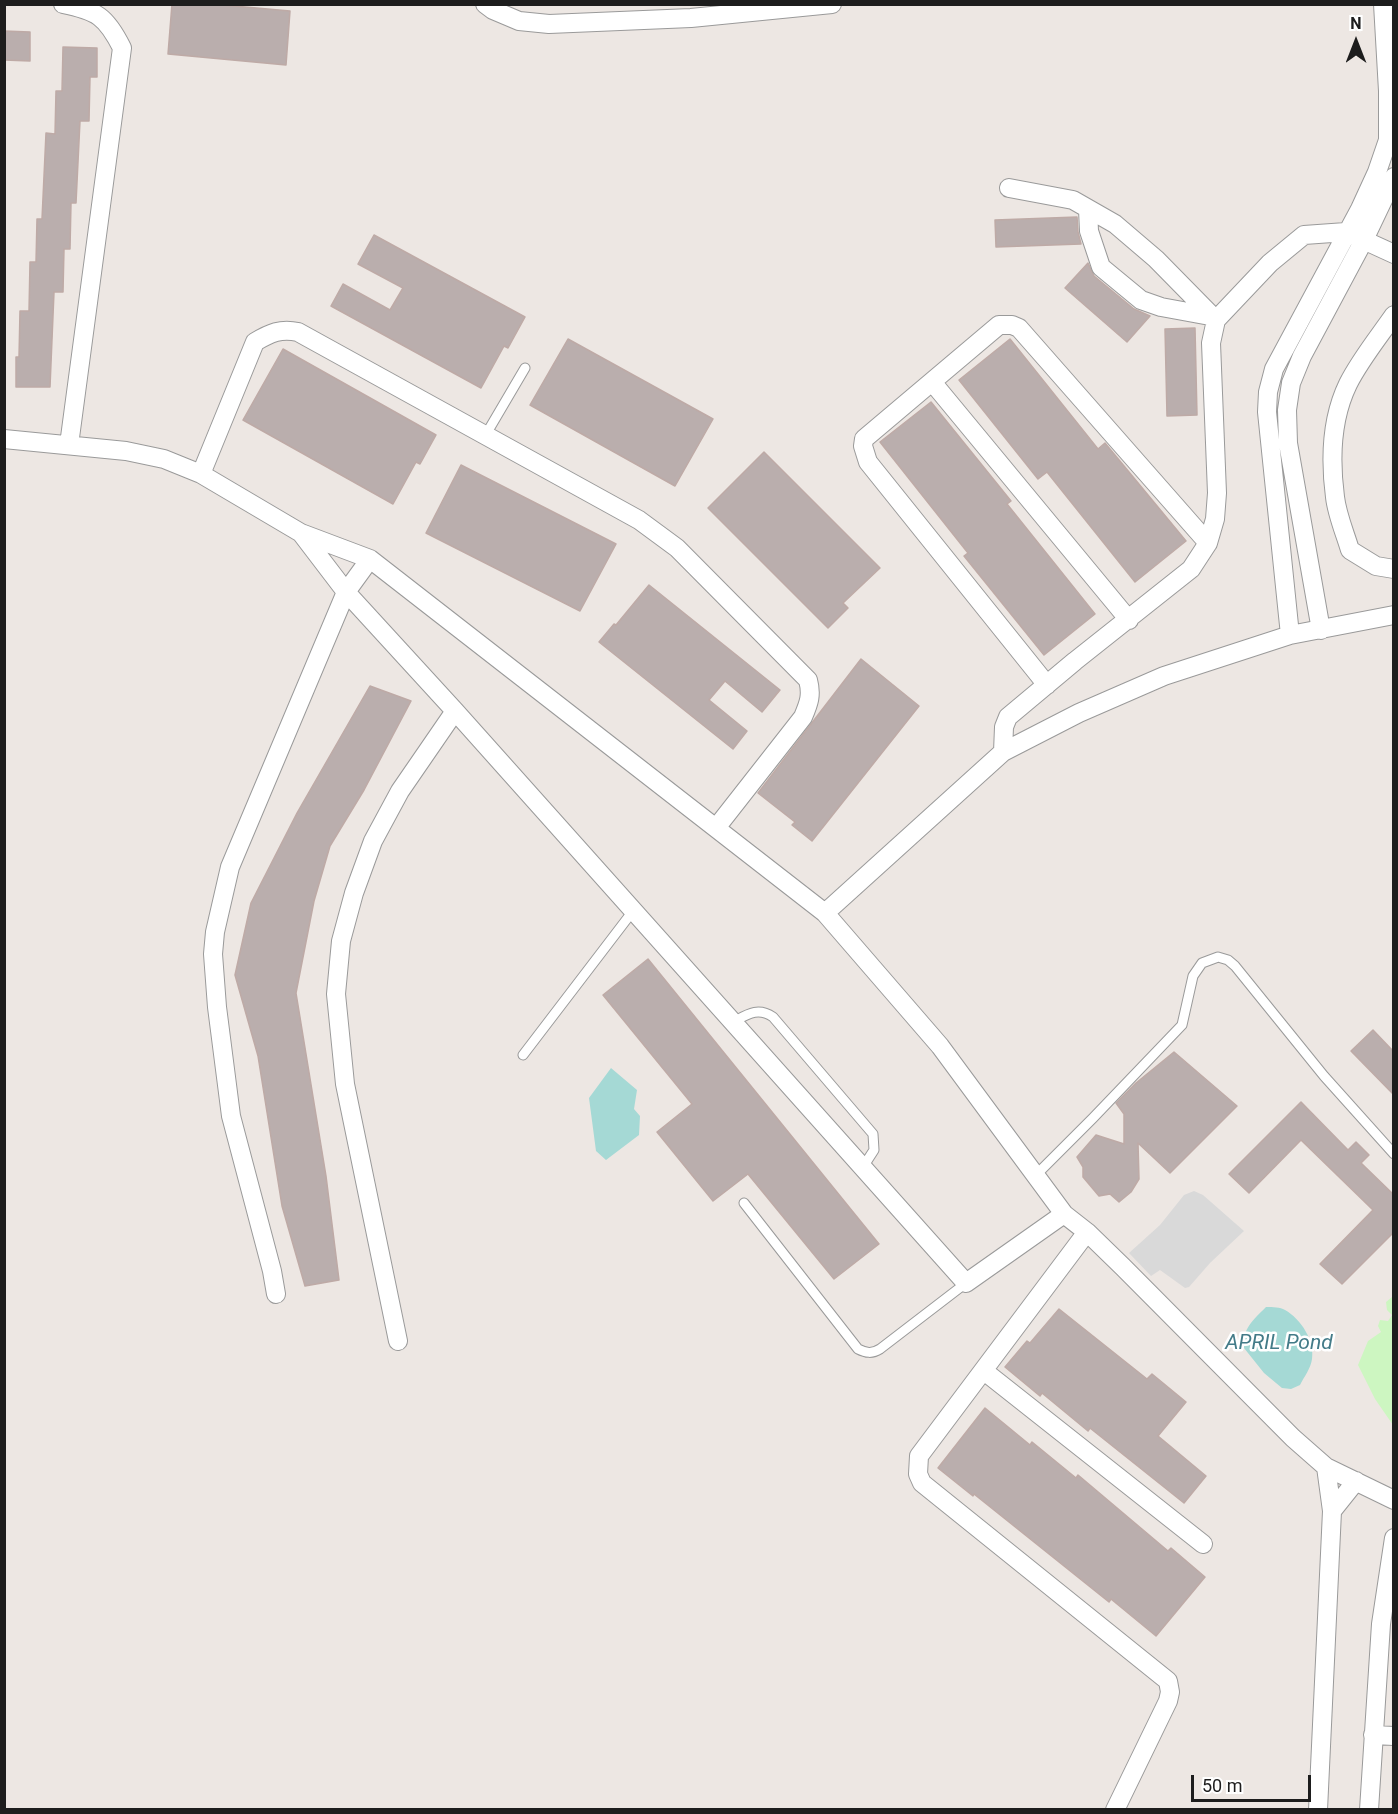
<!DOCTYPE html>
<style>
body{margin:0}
#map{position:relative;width:1398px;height:1814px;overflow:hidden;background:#ede7e3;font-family:Roboto,sans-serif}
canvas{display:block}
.frame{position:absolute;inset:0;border:6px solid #1d1d1d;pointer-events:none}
.north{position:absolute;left:1326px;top:12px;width:60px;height:60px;-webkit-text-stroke:4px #fff;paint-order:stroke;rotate:0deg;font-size:16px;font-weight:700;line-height:24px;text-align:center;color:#1d1d1d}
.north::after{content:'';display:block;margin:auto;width:21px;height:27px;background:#1d1d1d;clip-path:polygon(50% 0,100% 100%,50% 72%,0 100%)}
.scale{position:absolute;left:1191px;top:1775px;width:120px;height:27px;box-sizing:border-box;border:3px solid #1d1d1d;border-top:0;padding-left:8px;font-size:18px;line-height:21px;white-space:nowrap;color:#1d1d1d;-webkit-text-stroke:4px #fff;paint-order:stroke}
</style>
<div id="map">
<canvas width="1398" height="1814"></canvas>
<div class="frame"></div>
<div class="north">N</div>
<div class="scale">50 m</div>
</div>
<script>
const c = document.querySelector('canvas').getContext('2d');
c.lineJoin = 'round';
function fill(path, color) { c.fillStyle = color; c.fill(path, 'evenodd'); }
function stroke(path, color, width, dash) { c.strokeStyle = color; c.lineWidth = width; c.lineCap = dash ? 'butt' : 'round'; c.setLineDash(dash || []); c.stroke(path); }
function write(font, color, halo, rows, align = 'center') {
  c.font = font + ' Roboto,sans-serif'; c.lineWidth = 5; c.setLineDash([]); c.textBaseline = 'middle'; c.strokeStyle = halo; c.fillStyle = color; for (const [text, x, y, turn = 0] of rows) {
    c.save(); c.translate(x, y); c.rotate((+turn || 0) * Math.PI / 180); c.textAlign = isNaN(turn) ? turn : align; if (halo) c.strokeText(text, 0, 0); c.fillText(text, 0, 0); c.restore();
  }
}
const park = new Path2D(`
 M 1393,1285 L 1393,1425 L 1375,1399 L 1358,1365 L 1368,1341 L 1381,1332 L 1378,1326 L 1380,1320 L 1388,1321 L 1392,1315 L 1387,1310 L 1386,1302 L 1392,1297 Z`);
const parking = new Path2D(`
 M 1194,1191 L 1203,1195 L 1244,1231 L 1210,1263 L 1189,1287 L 1185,1288 L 1160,1270 L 1151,1276 L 1129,1253 L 1160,1225 L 1184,1195 Z`);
const water = new Path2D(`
 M 611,1068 L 637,1090 L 634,1109 L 640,1116 L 639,1135 L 606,1160 L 596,1151 L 589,1098 Z
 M 1266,1307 C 1273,1307 1280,1307 1285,1310 C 1301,1319 1315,1341 1312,1359 C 1311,1368 1304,1377 1300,1385 L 1291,1389 L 1282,1388 L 1264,1373 L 1244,1348 C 1242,1329 1253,1320 1266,1307 Z`);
const building = new Path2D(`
 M 172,4 L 212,4 L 290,11 L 286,65 L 168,54 Z
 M 4,31 L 30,32 L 30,61 L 4,60 Z
 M 63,47 L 97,48 L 97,77 L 90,77 L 89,121 L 80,121 L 76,203 L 71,203 L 70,249 L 64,249 L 63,292 L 54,292 L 50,387 L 16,387 L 16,357 L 19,357 L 20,311 L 29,311 L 30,262 L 36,262 L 37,219 L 42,219 L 46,133 L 55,134 L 56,91 L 62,91 Z
 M 1077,217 L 1078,232 L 1081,244 L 996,247 L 995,220 Z
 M 374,235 L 525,317 L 508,348 L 504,346 L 481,388 L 331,306 L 343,284 L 390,310 L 403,288 L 358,264 Z
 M 1088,263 L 1094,276 L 1134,309 L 1150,316 L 1127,342 L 1065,288 Z
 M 1195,328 L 1197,415 L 1167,416 L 1165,329 Z
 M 568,339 L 713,419 L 675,486 L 530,405 Z
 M 1010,339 L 1098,449 L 1105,443 L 1186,541 L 1135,582 L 1047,472 L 1038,479 L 959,380 Z
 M 283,349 L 436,435 L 420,464 L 416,462 L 393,504 L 243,420 Z
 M 931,402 L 1011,501 L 1007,504 L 1095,614 L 1044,655 L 964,556 L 968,553 L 880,442 Z
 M 764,452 L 880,568 L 843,603 L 848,608 L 828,628 L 708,508 Z
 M 461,465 L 616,544 L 580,611 L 426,533 Z
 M 649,585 L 780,690 L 762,712 L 725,681 L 709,700 L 747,731 L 733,749 L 599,642 L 614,624 L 616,625 Z
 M 861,659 L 919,706 L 812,841 L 792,825 L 795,822 L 758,793 Z
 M 370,686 L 411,701 L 364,790 L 330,846 L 314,901 L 296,993 L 326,1176 L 339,1280 L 305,1286 L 282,1206 L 258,1056 L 235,975 L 251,903 L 297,813 Z
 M 648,959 L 879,1244 L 834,1279 L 748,1174 L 713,1201 L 657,1132 L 692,1104 L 603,995 Z
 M 1373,1030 L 1394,1052 L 1394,1095 L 1351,1051 Z
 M 1174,1052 L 1237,1106 L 1170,1173 L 1138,1143 L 1139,1179 L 1131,1192 L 1119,1202 L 1110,1194 L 1099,1196 L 1083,1177 L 1083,1167 L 1077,1157 L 1096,1135 L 1124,1144 L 1124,1114 L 1116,1103 L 1136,1083 Z
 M 1301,1102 L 1348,1150 L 1356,1142 L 1369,1155 L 1361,1163 L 1394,1195 L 1394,1232 L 1342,1284 L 1320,1264 L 1373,1210 L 1301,1140 L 1249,1193 L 1229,1174 Z
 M 1059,1309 L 1147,1379 L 1152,1374 L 1186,1402 L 1158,1436 L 1206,1476 L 1184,1503 L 1090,1428 L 1088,1431 L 1042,1393 L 1040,1396 L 1005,1367 L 1027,1341 L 1030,1343 Z
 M 985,1408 L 1030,1445 L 1032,1442 L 1076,1478 L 1078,1475 L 1168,1551 L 1171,1548 L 1205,1577 L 1156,1636 L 1111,1599 L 1109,1602 L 974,1494 L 973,1496 L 938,1468 Z`);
const service = new Path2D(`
 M 485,436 L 525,368
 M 733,1022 C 748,1014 758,1007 773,1017 L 873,1134 L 874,1150 L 863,1167
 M 523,1055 L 633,911
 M 1036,1175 L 1093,1118 L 1182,1025 L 1193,976 L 1202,963 L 1218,957 L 1228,960 L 1235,966 L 1324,1076 L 1394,1154
 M 744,1203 L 858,1349 C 866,1353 872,1354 880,1349 L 966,1283`);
const minor = new Path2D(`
 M 63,4 C 97,11 106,16 122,48 L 69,445
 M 485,4 L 493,10 L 519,21 L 549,24 L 691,18 L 832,4
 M 1009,188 L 1073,200 L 1115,224 L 1156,259 L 1216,320
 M 1088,209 L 1089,231 L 1101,267 L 1141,300 L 1161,307 L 1210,316
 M 1394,315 C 1378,338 1360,360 1348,384 C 1331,419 1330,459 1335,497 C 1337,515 1345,533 1350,550 L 1376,566 L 1394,569
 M 933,383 L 1129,620
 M 4,439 L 126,451 L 164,459 L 201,474 L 301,533 L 370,559 L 825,913 L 940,1046 L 1064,1214 L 1087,1232 L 1123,1267 L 1293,1438 L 1326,1467 L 1394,1500
 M 201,474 L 255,342 C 270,333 281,328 298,332 L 639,520 L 677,548 L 808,680 C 812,695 809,703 803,717 L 716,828
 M 301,533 L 346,592 L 455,711 L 966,1283 L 1064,1214
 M 1321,630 L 1288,443 L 1287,410 L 1291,383 L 1302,356 L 1364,240 L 1394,177
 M 1290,635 L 1267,412 L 1268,392 L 1274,369 L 1360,209 L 1377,172 L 1388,140 L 1388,91 L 1383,4
 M 1047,685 L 868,462 L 863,446 L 864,439 L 999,325 L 1012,325 L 1019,328 L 1208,543
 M 1003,752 L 1004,727 L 1008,717 L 1075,661 L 1191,569 L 1208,543 L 1215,519 L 1217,493 L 1211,343 L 1216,320 L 1270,263 L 1304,235 L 1346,232 L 1394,254
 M 825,913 L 1003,752 L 1079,713 L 1164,676 L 1290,635 L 1394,615
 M 1087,1232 L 919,1456 L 918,1474 L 922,1483 L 1168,1681 L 1170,1692 L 1168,1701 L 1115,1810
 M 276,1294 L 272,1271 L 231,1116 L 217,1007 L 213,954 L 215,932 L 230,867 L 346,592 L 370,559
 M 398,1341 L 345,1084 L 336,994 L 341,941 L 354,893 L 373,841 L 400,791 L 455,711
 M 984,1371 L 1203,1544
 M 1332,1511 L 1356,1481
 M 1373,1735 L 1394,1736
 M 1318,1810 L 1332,1511 L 1326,1467
 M 1369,1810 L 1381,1624 L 1394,1538`);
const waterNames = [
 ["APRIL Pond",1279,1344]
];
fill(park, '#cdf6c1');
fill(parking, '#d9d9d9');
fill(water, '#a5d9d5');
fill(building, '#baaead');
stroke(building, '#beaaa6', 1.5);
stroke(service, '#9a9a9a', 11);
stroke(minor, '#9a9a9a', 20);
stroke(service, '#fff', 9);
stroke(minor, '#fff', 18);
write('italic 21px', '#437b88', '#fff', waterNames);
</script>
